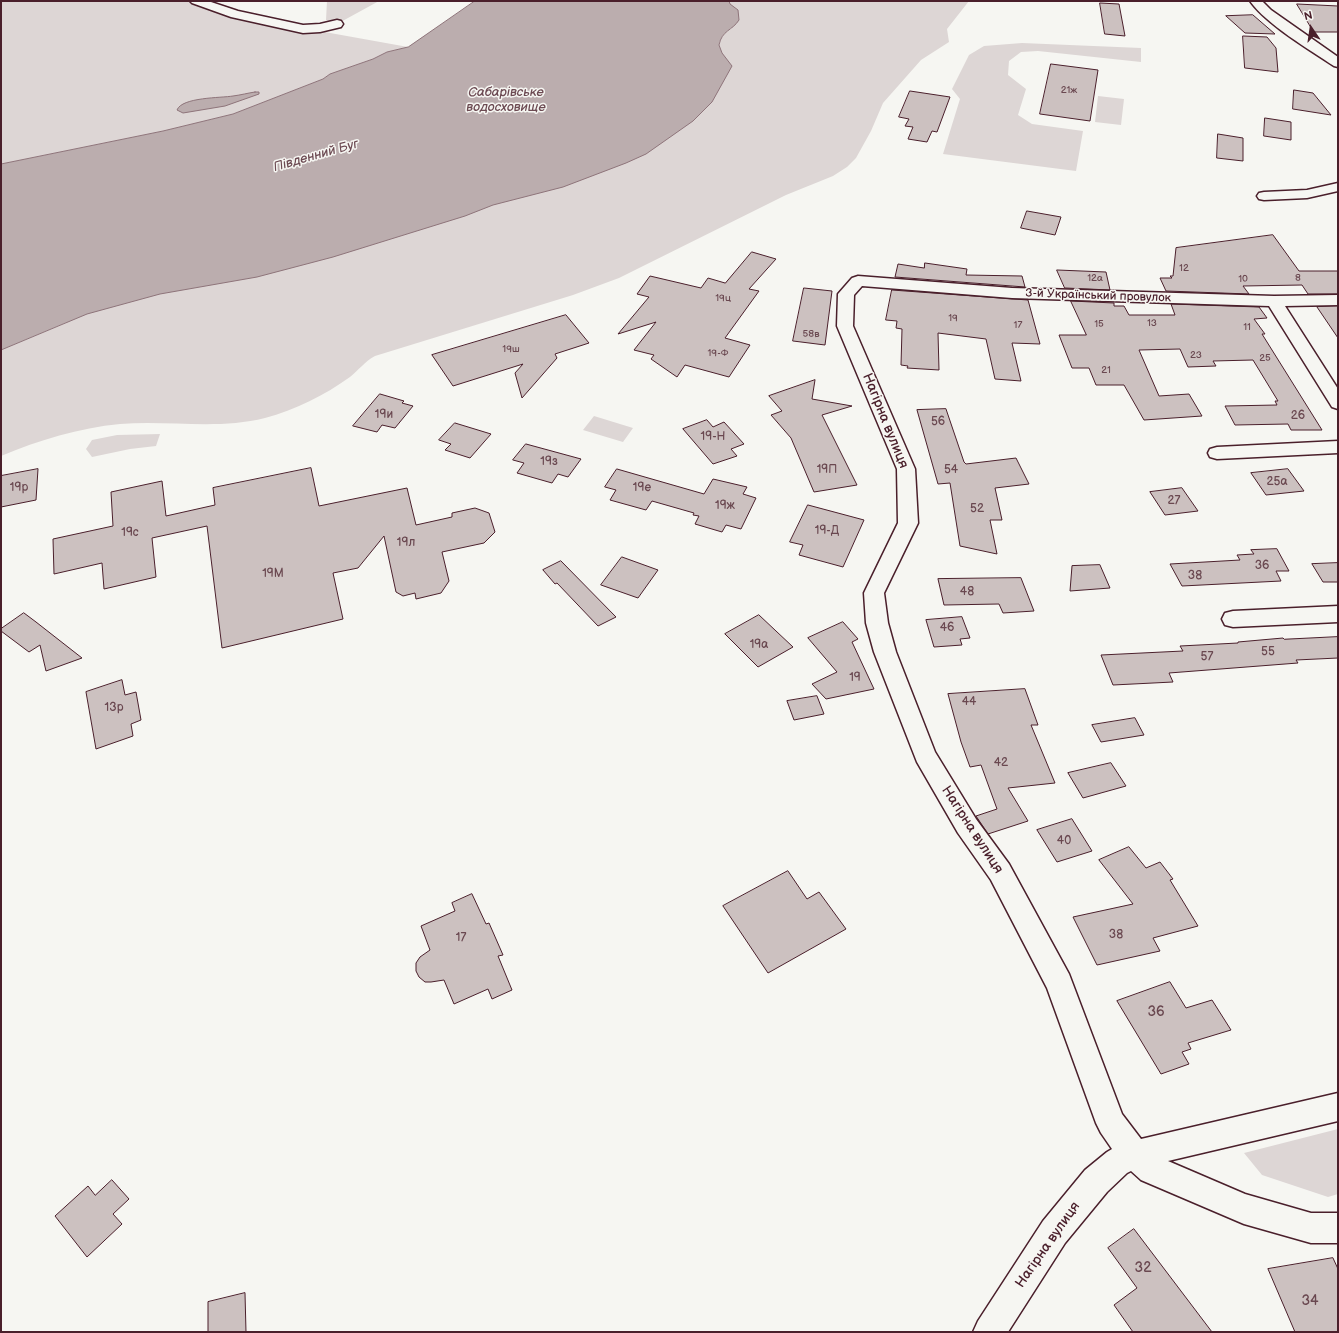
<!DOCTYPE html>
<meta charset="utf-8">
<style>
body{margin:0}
#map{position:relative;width:1339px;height:1333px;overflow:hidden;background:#f6f6f2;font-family:"Balsamiq Sans",sans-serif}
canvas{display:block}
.frame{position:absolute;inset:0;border:2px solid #4a1f2b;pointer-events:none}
.north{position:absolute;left:1291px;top:8px;width:40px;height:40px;-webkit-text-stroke:3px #f6f6f2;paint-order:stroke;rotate:347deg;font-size:11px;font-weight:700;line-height:16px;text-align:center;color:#4a1f2b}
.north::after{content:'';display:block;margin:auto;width:14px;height:18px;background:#4a1f2b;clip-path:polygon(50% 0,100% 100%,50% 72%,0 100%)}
</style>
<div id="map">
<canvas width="1339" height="1333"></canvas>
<div class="frame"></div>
<div class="north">N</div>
</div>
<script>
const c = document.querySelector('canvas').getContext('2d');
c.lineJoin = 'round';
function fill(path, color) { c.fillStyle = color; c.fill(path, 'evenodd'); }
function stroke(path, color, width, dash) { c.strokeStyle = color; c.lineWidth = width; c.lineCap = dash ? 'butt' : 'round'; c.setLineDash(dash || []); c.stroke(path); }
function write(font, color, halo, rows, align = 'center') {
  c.font = font + ' "Balsamiq Sans",sans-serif'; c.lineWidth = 3; c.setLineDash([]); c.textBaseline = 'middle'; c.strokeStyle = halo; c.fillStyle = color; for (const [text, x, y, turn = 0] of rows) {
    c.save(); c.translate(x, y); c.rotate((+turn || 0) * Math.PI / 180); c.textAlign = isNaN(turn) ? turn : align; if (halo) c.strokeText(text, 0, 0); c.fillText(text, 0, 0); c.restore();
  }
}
const green = new Path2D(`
 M 1,1 L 196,1 L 308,29 L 408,47 L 387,52 L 373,59 L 330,74 L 323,79 L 233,114 L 163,131 L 1,164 Z
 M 327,1 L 379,1 L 337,24 L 326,20 Z
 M 729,1 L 969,1 L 947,29 L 949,42 L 921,60 L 883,103 L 871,131 L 856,158 L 847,167 L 833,176 L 786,195 L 619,278 L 573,295 L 375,356 C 364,362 359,370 350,377 C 325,395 295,410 265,418 C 218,430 168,420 120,424 C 79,428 39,440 1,456 L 1,350 L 66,323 L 78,301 L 722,53 C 716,41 722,34 732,28 Z
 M 1022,43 L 1141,48 L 1141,62 L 1038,51 L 1021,52 L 1009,61 L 1008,75 L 1026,89 L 1018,115 L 1032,124 L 1083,131 L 1076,171 L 943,154 L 960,99 L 952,89 L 969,55 L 984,46 Z
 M 1098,96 L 1124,99 L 1121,125 L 1095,122 Z
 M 594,416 L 633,428 L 623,442 L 583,430 Z
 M 160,434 L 156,446 L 130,449 L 92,457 L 86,449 L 92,440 L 117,435 Z
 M 1338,1129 L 1338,1194 L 1328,1197 L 1262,1175 L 1244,1153 Z`);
const water = new Path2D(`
 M 475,1 L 729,1 L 730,4 L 738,10 L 739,20 C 732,31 722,30 719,45 L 722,53 L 732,66 L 712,102 L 693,121 L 646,154 L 626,163 L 563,187 L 493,205 L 465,216 L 333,257 L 257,277 L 160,294 L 87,314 L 1,350 L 1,164 L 163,131 L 233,114 L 323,79 L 330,74 L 373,59 L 387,52 L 408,47 Z
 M 255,92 L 259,92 L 259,94 L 225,106 L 183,113 L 177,110 C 182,97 221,98 233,96 C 241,95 248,93 255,92 Z`);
const building = new Path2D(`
 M 1100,3 L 1119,4 L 1125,36 L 1105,34 Z
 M 1297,4 L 1338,6 L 1338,32 L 1314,32 Z
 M 1253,15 L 1275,34 L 1245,33 L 1226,16 Z
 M 1243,36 L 1267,37 L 1276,48 L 1278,72 L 1245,68 Z
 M 1051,64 L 1098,70 L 1090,121 L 1040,114 Z
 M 1294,90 L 1313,93 L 1331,115 L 1293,109 Z
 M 910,91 L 950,97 L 937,132 L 932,131 L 927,142 L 908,139 L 913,127 L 905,126 L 909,119 L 899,117 Z
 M 1265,118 L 1291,122 L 1291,140 L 1264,136 Z
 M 1218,134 L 1243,138 L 1243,161 L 1217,158 Z
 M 1027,211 L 1061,217 L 1055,235 L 1021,228 Z
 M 1273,235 L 1299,271 L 1338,271 L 1338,294 L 1308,294 L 1302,285 L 1243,286 L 1249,294 L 1166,291 L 1160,278 L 1172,278 L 1170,276 L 1173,276 L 1176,248 Z
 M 752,252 L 776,259 L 749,289 L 759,291 L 725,338 L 750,345 L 729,377 L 685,365 L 677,377 L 651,359 L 654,355 L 634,350 L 656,322 L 618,334 L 649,297 L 637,294 L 650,276 L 701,288 L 708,278 L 725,283 Z
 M 925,263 L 967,269 L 966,275 L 1022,276 L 1025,287 L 895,277 L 898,264 L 924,268 Z
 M 1057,270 L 1106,272 L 1110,290 L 1065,288 Z
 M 804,288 L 832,291 L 825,345 L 793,341 Z
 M 892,290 L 1028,300 L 1040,344 L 1012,343 L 1021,381 L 995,379 L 986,339 L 938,333 L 939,370 L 907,368 L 908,366 L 901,365 L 902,329 L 896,328 L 897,321 L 886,320 Z
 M 1071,301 L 1114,303 L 1114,306 L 1124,306 L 1129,315 L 1175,315 L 1171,304 L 1259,307 L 1267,318 L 1254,319 L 1265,334 L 1262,334 L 1322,430 L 1291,430 L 1288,424 L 1235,425 L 1225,406 L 1277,405 L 1275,401 L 1278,401 L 1253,360 L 1213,361 L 1216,366 L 1188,367 L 1180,349 L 1139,350 L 1159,396 L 1189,394 L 1202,416 L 1144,420 L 1124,385 L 1096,385 L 1089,368 L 1072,368 L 1059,335 L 1086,335 Z
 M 1338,306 L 1338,338 L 1317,307 Z
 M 566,315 L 589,343 L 555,354 L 557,358 L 522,398 L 515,373 L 523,364 L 453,386 L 432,355 Z
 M 815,380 L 812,399 L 852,406 L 822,415 L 857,485 L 814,492 L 791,438 L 771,415 L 782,411 L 769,396 Z
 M 380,394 L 404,401 L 402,403 L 413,406 L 395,428 L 382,425 L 377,432 L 353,426 Z
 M 946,409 L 964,462 L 966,464 L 1016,458 L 1029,484 L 995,488 L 1002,520 L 990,520 L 997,554 L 960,546 L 950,483 L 938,484 L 917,410 Z
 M 707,420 L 713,427 L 724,422 L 744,444 L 731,449 L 737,456 L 713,464 L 683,429 Z
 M 455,423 L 491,434 L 470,458 L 445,450 L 451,444 L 439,440 Z
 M 526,444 L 581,459 L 568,477 L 558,474 L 552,483 L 517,473 L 524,463 L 513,460 Z
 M 311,468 L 319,506 L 407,488 L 416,525 L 452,517 L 452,513 L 475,508 L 489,513 L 495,532 L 484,543 L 442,552 L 449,581 L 441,593 L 416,599 L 415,593 L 403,596 L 396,592 L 384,536 L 358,568 L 333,573 L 343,619 L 222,648 L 207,526 L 152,538 L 156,577 L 104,589 L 102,563 L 54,574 L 53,539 L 113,526 L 111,492 L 162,481 L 166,516 L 215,505 L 213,488 Z
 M 38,469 L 36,500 L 1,507 L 1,476 Z
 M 617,469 L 704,494 L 713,479 L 747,487 L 743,494 L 756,498 L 741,529 L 726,525 L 722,532 L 695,524 L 699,516 L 693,515 L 694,513 L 652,501 L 646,510 L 610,500 L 616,490 L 605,487 Z
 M 1288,469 L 1304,491 L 1266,495 L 1251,473 Z
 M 1182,488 L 1198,511 L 1165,515 L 1150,492 Z
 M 808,505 L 864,520 L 843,567 L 799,555 L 803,545 L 790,542 Z
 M 1277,549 L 1289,571 L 1276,571 L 1281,581 L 1182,586 L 1170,564 L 1240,560 L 1237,555 L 1254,554 L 1251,550 Z
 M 622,557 L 658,570 L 638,598 L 601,585 Z
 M 561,561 L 616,617 L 598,626 L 557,583 L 555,584 L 543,570 Z
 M 1338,563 L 1338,582 L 1323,582 L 1312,564 Z
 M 1100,565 L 1110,588 L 1070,591 L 1072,566 Z
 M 1021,578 L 1034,611 L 1003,613 L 999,604 L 944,605 L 938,579 Z
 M 24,613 L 36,622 L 82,658 L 46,671 L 40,645 L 29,652 L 1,631 L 1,629 Z
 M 759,615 L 793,647 L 758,667 L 725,634 Z
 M 962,617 L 970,638 L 960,639 L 962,645 L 934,647 L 926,620 Z
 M 843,622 L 858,639 L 852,642 L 874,689 L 826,699 L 812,684 L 837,672 L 808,638 Z
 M 1338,637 L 1338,658 L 1296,660 L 1298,663 L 1169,673 L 1173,682 L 1113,685 L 1101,655 L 1183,651 L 1180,646 L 1238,643 L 1238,642 L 1283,638 L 1284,639 Z
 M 122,680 L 125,695 L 136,692 L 141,720 L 131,724 L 133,736 L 96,749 L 86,692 Z
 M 1025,689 L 1038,725 L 1031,725 L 1055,783 L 1008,788 L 1028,821 L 988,834 L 976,816 L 997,809 L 981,765 L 970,767 L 961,742 L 948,694 Z
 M 817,696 L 824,714 L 794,720 L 787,701 Z
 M 1135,718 L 1144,735 L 1101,742 L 1092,725 Z
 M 1111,763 L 1126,786 L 1083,798 L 1068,773 Z
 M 1072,819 L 1092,851 L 1057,862 L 1037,830 Z
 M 1129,847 L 1146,868 L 1160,862 L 1173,879 L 1170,880 L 1198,926 L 1153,938 L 1160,951 L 1097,965 L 1073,917 L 1133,904 L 1099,860 Z
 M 788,871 L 807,899 L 819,892 L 846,929 L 768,973 L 723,906 Z
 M 472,894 L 486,924 L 489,923 L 503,955 L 498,956 L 512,990 L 492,999 L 488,989 L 454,1004 L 444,980 L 431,982 L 425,982 L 419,977 L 416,971 L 416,963 L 420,957 L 430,950 L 421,926 L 455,911 L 452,903 Z
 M 1170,982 L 1186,1008 L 1212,1000 L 1231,1030 L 1188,1043 L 1191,1049 L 1182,1052 L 1189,1064 L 1161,1074 L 1117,1001 Z
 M 112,1180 L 129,1199 L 113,1214 L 122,1224 L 87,1257 L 55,1216 L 88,1186 L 95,1195 Z
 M 1134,1229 L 1212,1332 L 1133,1332 L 1114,1305 L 1137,1288 L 1108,1248 Z
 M 1333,1258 L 1338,1269 L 1338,1332 L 1295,1332 L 1268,1269 Z
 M 245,1293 L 246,1332 L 208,1332 L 208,1302 Z`);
const minor = new Path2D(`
 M 190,1 L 208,1 L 238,11 L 303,25 L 320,24 L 337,20 L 341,21 L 343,24 L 341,27 L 320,32 L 303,33 L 231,17 L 192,3 Z
 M 1250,1 L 1262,1 L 1271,10 L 1338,57 L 1338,67 L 1334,66 C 1310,50 1266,24 1250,1 Z
 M 1338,183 L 1338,191 L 1307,198 L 1264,200 L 1259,199 L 1257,196 L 1259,193 L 1264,192 L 1307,190 Z
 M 858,276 L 1012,288 L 1274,296 L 1338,295 L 1338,305 L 1285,306 L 1338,389 L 1338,409 L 1332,407 L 1269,306 L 1012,298 L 862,286 L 854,295 L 853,326 L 915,469 L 918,523 L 884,593 L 888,623 L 896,652 L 935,752 L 976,819 L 1009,864 L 1069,974 L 1122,1114 L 1141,1139 L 1338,1093 L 1338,1121 L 1168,1161 L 1245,1194 L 1311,1213 L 1338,1213 L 1338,1243 L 1311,1243 L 1244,1224 L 1141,1180 L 1131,1171 L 1127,1173 L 1107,1192 L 1065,1243 L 1008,1332 L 973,1332 L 978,1321 L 1043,1221 L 1085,1170 L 1107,1152 L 1112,1149 L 1101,1133 L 1096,1123 L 1047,988 L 991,880 L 958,833 L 917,762 L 874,652 L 866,623 L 864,593 L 898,523 L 897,469 L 837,326 L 838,294 L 852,278 Z
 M 1338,441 L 1338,453 L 1217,459 L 1210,457 L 1208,453 L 1210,449 L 1217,447 Z
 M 1338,606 L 1338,622 L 1233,627 L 1225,625 L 1222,619 L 1225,613 L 1233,611 Z`);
const farNumbernames = [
 ["21ж",1069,90],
 ["12",1184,268],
 ["12а",1095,278],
 ["8",1298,278],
 ["10",1243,279],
 ["19ц",723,298],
 ["19",953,318],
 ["13",1152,323],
 ["15",1099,324],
 ["17",1018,325],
 ["11",1247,327],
 ["58в",811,334],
 ["19ш",511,349],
 ["19-Ф",718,353],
 ["23",1196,355],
 ["25",1265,358],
 ["21",1106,370]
];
const farStreetnames = [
 ["3-й Український провулок",1098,296,2]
];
const numberNames = [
 ["19и",384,415],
 ["26",1298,416],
 ["56",938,422],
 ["19-Н",713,437],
 ["19з",549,462],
 ["19П",827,470],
 ["54",951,470],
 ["25а",1277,482],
 ["19р",19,488],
 ["19е",642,488],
 ["27",1174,501],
 ["19ж",725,506],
 ["52",977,509],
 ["19-Д",827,531],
 ["19с",130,533],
 ["19л",406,543],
 ["36",1262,566],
 ["19М",273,574],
 ["38",1195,576],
 ["48",967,592],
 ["46",947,628],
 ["19а",759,645],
 ["55",1268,652],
 ["57",1207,657],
 ["19",855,678],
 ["44",969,702],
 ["13р",114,708],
 ["42",1001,763],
 ["40",1064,841],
 ["38",1116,935],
 ["17",461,938]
];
const farWaternames = [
 ["Сабарівське",506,93],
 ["водосховище",506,108],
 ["Південний Буг",316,156,-16]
];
const streetNames = [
 ["Нагірна вулиця",885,421,68],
 ["Нагірна вулиця",972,830,57],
 ["Нагірна вулиця",1048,1245,-55]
];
const nearNumbernames = [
 ["36",1156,1012],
 ["32",1143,1268],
 ["34",1310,1301]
];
fill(green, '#ddd6d5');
fill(water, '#bbadae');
stroke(water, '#8e747a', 1);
fill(building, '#ccc1c0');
stroke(building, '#4a1f2b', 1);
stroke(minor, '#4a1f2b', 3);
fill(minor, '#f6f6f2');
write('10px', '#6a4850', null, farNumbernames);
write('12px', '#4a1f2b', '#f6f6f2', farStreetnames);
write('12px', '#6a4850', null, numberNames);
write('italic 13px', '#6c4a52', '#f6f6f2', farWaternames);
write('14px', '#4a1f2b', '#f6f6f2', streetNames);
write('14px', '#6a4850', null, nearNumbernames);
</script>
